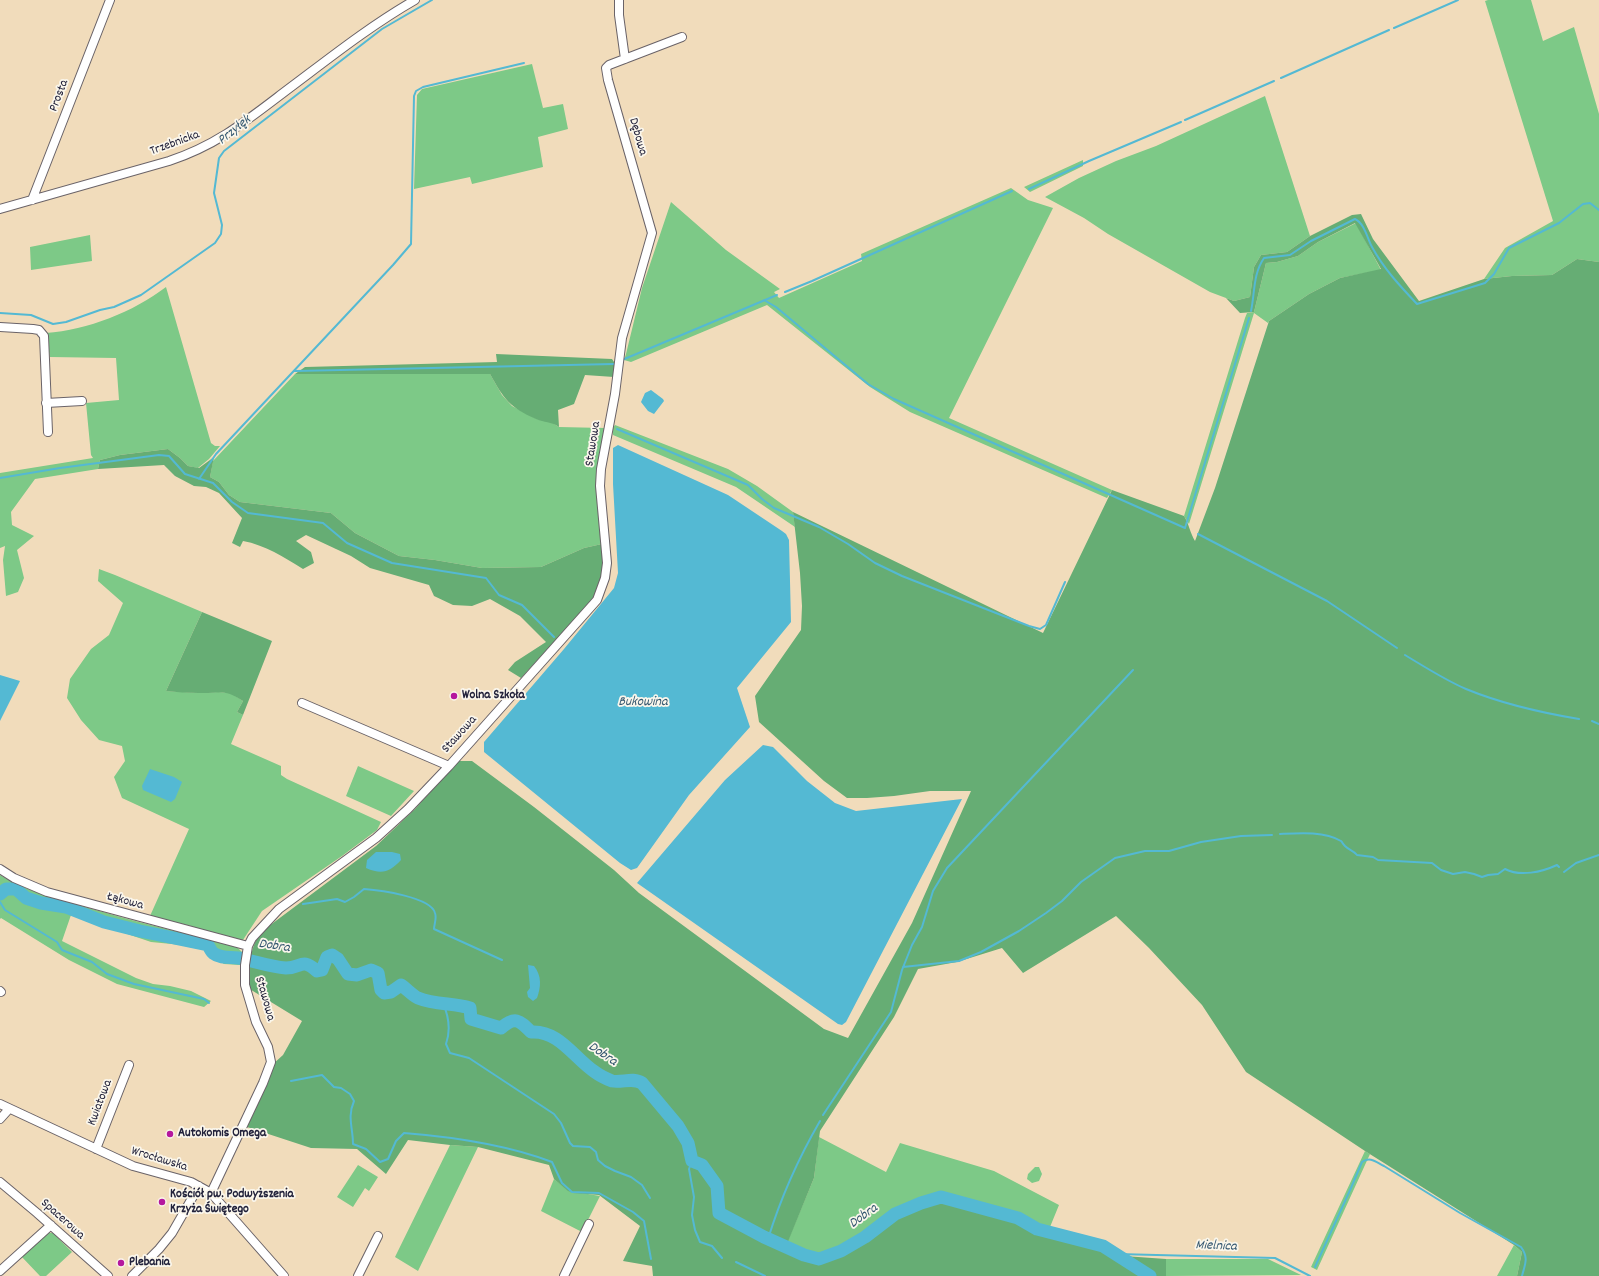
<!DOCTYPE html>
<meta charset="utf-8">
<style>
body{margin:0}
canvas{display:block;background:#f1dcbb}
</style>
<canvas width="1599" height="1276"></canvas>
<script>
const c = document.querySelector('canvas').getContext('2d');
c.lineJoin = 'round';
function fill(path, color) { c.fillStyle = color; c.fill(path, 'evenodd'); }
function stroke(path, color, width, dash) { c.strokeStyle = color; c.lineWidth = width; c.lineCap = dash ? 'butt' : 'round'; c.setLineDash(dash || []); c.stroke(path); }
function write(font, color, halo, rows, align = 'center') {
  c.font = font + ' Dekko,sans-serif'; c.lineWidth = 3.5; c.setLineDash([]); c.textBaseline = 'middle'; c.strokeStyle = halo; c.fillStyle = color; for (const [text, x, y, turn = 0] of rows) {
    c.save(); c.translate(x, y); c.rotate((+turn || 0) * Math.PI / 180); c.textAlign = isNaN(turn) ? turn : align; if (halo) c.strokeText(text, 0, 0); c.fillText(text, 0, 0); c.restore();
  }
}
const green = new Path2D(`
 M 1488,0 L 1531,0 L 1543,41 L 1574,27 L 1599,114 L 1599,262 L 1577,259 L 1552,275 L 1512,276 L 1484,279 L 1505,248 L 1553,221 L 1485,1 Z
 M 532,64 L 543,108 L 563,104 L 568,129 L 538,137 L 543,167 L 472,184 L 470,177 L 414,189 L 417,95 L 422,89 Z
 M 1265,96 L 1310,236 L 1287,252 L 1261,255 L 1254,267 L 1250,297 L 1234,301 L 1210,292 L 1108,234 L 1084,218 L 1045,197 L 1079,178 L 1116,161 L 1156,146 Z
 M 1083,160 L 1083,166 L 1030,192 L 1024,187 Z
 M 1011,188 L 1028,200 L 1053,208 L 949,418 L 1112,490 L 1107,498 L 910,412 L 870,387 L 767,305 L 631,362 L 624,360 L 626,354 L 642,288 L 671,202 L 726,250 L 780,289 L 774,292 L 779,298 L 862,261 L 861,254 Z
 M 1356,223 L 1381,270 L 1340,278 L 1309,294 L 1269,321 L 1268,323 L 1254,313 L 1189,524 L 1184,516 L 1245,318 L 1247,313 L 1254,312 L 1266,263 L 1277,262 L 1298,256 L 1318,242 Z
 M 90,235 L 92,261 L 31,270 L 30,247 Z
 M 166,287 L 211,443 L 215,446 L 220,446 L 209,459 L 198,468 L 188,466 L 180,458 L 168,449 L 120,455 L 100,460 L 98,469 L 35,479 L 11,512 L 12,525 L 34,536 L 17,550 L 24,578 L 18,592 L 6,596 L 3,560 L 5,546 L 0,548 L 0,473 L 93,458 L 91,455 L 86,403 L 119,400 L 116,358 L 50,357 L 46,333 C 88,330 133,312 166,287 Z
 M 295,374 L 490,374 L 502,395 L 512,406 L 537,419 L 551,422 L 559,427 L 604,428 L 597,488 L 602,544 L 584,548 L 541,567 L 482,568 L 435,560 L 399,556 L 355,533 L 331,513 L 240,502 L 229,495 L 219,482 L 210,477 L 213,461 Z
 M 615,425 L 728,469 L 757,486 L 793,512 L 795,527 L 736,487 L 613,435 L 613,428 Z
 M 99,569 L 115,575 L 202,612 L 166,691 L 199,693 L 218,692 L 231,693 L 243,701 L 237,712 L 243,715 L 231,744 L 281,766 L 281,775 L 287,779 L 381,822 L 377,830 L 342,856 L 262,911 L 241,943 L 191,926 L 150,916 L 189,829 L 122,798 L 114,777 L 125,761 L 122,746 L 99,740 L 81,720 L 67,698 L 70,679 L 91,649 L 109,635 L 123,603 L 98,581 Z
 M 358,766 L 414,791 L 391,816 L 346,796 Z
 M 0,875 C 31,894 68,902 103,912 C 147,925 192,935 236,946 L 243,953 L 244,957 L 240,965 L 224,964 L 211,955 L 203,947 L 151,942 L 71,915 L 62,941 L 136,978 L 153,984 L 170,986 L 191,991 L 211,1001 L 204,1007 L 117,984 L 69,960 L 1,918 L 0,919 Z
 M 819,1137 L 886,1172 L 900,1143 L 994,1171 L 1059,1205 L 1050,1227 L 1038,1226 L 1021,1215 L 953,1200 L 938,1194 L 923,1198 L 894,1212 L 865,1235 L 848,1244 L 826,1253 L 813,1255 L 786,1245 L 814,1178 Z
 M 450,1145 L 478,1147 L 418,1271 L 395,1257 Z
 M 1365,1151 L 1370,1154 L 1317,1270 L 1311,1267 Z
 M 358,1165 L 378,1177 L 369,1191 L 365,1188 L 353,1207 L 337,1197 Z
 M 1035,1167 L 1039,1167 L 1042,1174 L 1039,1181 L 1032,1183 L 1027,1179 L 1028,1174 Z
 M 554,1179 L 569,1191 L 600,1196 L 582,1232 L 541,1211 Z
 M 49,1233 L 53,1233 L 72,1252 L 46,1276 L 40,1276 L 21,1256 L 34,1244 Z
 M 1514,1245 L 1522,1252 L 1517,1276 L 1497,1276 Z
 M 1166,1259 L 1268,1259 L 1301,1275 L 1166,1276 Z`);
const forest = new Path2D(`
 M 1361,214 L 1373,239 L 1419,301 L 1484,279 L 1512,276 L 1552,275 L 1577,259 L 1599,262 L 1599,1276 L 1517,1276 L 1522,1252 L 1514,1245 L 1365,1151 L 1246,1072 L 1202,1005 L 1149,948 L 1116,916 L 1023,973 L 1002,948 L 957,962 L 918,969 L 894,1017 L 820,1131 L 814,1178 L 785,1249 L 804,1257 L 818,1261 L 828,1258 L 843,1252 L 866,1239 L 897,1215 L 940,1200 L 1015,1221 L 1044,1234 L 1124,1256 L 1166,1259 L 1166,1276 L 653,1276 L 652,1266 L 623,1261 L 640,1226 L 599,1195 L 573,1193 L 568,1191 L 554,1179 L 549,1165 L 478,1147 L 450,1145 L 408,1140 L 386,1174 L 357,1149 L 311,1148 L 247,1127 L 272,1065 L 283,1055 L 302,1021 L 248,988 C 250,967 248,951 261,932 L 376,846 L 415,809 L 458,761 L 472,761 L 534,807 L 614,870 L 639,893 L 824,1029 L 848,1038 L 912,923 L 971,791 L 930,791 L 894,796 L 867,798 L 847,798 L 824,781 L 759,722 L 755,696 L 801,630 L 802,606 L 800,573 L 793,512 L 1043,633 L 1112,490 L 1184,516 C 1189,524 1190,533 1195,541 L 1215,488 L 1269,321 L 1309,294 L 1340,278 L 1381,269 L 1355,223 L 1318,242 L 1298,256 L 1277,262 L 1266,263 L 1254,312 L 1240,313 L 1226,298 L 1234,301 L 1250,297 L 1254,267 L 1261,255 L 1287,252 L 1310,236 L 1352,215 Z
 M 496,354 L 612,359 L 614,362 L 614,377 L 585,375 L 574,404 L 558,410 L 559,427 C 550,421 545,423 536,419 C 509,407 504,399 490,374 L 295,374 L 305,367 L 497,362 Z
 M 168,449 L 180,458 L 188,466 L 199,468 L 214,457 L 210,477 L 219,482 L 229,495 L 240,502 L 331,513 L 355,533 L 399,556 L 435,560 L 482,568 L 541,567 L 584,548 L 602,544 L 605,567 L 595,597 L 521,678 L 508,670 L 515,662 L 546,642 L 520,616 L 490,599 L 472,606 L 453,605 L 434,596 L 429,585 L 370,568 L 351,556 L 306,535 L 296,541 L 311,552 L 314,563 L 303,569 C 284,557 265,545 243,541 L 240,547 L 232,543 L 242,518 L 219,493 L 206,487 L 194,486 L 175,476 L 164,465 L 98,469 L 100,460 L 120,455 Z
 M 202,612 L 272,641 L 243,715 L 237,712 L 243,701 C 224,688 219,694 198,693 C 187,693 177,692 166,691 Z`);
const water = new Path2D(`
 M 651,390 L 663,399 L 664,401 L 654,414 L 648,411 L 641,402 L 645,393 Z
 M 618,445 L 728,495 L 782,531 L 786,534 L 789,540 L 791,622 L 737,688 L 750,727 L 689,795 L 637,868 L 631,870 L 620,863 L 484,752 L 484,742 L 564,649 L 614,588 L 618,573 L 613,484 L 613,448 Z
 M 0,675 L 20,681 L 0,721 Z
 M 763,745 L 773,747 L 807,781 L 835,803 L 856,811 L 962,799 L 846,1022 L 842,1025 L 838,1024 L 637,883 L 725,780 Z
 M 150,769 L 174,777 L 182,782 L 175,799 L 171,802 L 143,790 L 142,786 Z
 M 376,852 L 392,852 L 400,854 L 401,860 C 390,872 382,875 366,868 L 367,860 Z
 M 528,965 L 534,966 C 542,976 541,987 537,998 L 533,1001 L 528,997 L 527,992 L 530,988 Z`);
const stream = new Path2D(`
 M 1394,28 L 1458,0
 M 1281,78 L 1389,30
 M 1185,120 L 1274,81
 M 1029,189 L 1089,161 L 1181,122
 M 785,292 L 812,281 L 1012,191
 M 764,300 L 776,307 L 868,384 L 894,399 L 1185,528 L 1249,318
 M 1251,311 C 1255,292 1253,274 1264,258 L 1290,255 L 1311,241 L 1355,219 C 1365,224 1367,238 1372,247 C 1384,269 1400,286 1417,304 L 1485,283 L 1494,274 L 1509,248 L 1559,223 L 1583,204 L 1590,203 L 1599,210
 M 0,313 L 31,315 L 53,324 L 66,322 L 100,310 L 114,307 L 141,295 L 215,243 L 221,234 L 222,225 L 214,193 L 219,158 L 224,151 L 382,29 L 432,0
 M 622,360 L 777,295
 M 295,371 L 614,364
 M 617,429 L 748,485 L 762,499 L 774,508 L 819,527 L 848,544 L 875,563 L 902,576 L 1029,626 L 1040,629 L 1046,625 L 1065,582
 M 0,478 L 60,468 L 159,455 L 169,456 L 185,474 L 213,483 L 232,502 L 248,513 L 323,523 L 347,543 L 392,563 L 486,578 L 499,595 L 522,605 L 554,637
 M 199,479 L 216,454 L 393,265 L 411,244 L 414,96 L 416,91 L 423,87 L 524,63
 M 1198,534 L 1327,601 L 1397,648
 M 1405,655 C 1425,667 1445,680 1466,689 C 1500,703 1543,713 1579,719
 M 1592,721 L 1599,724
 M 1280,834 C 1299,833 1324,831 1341,841 C 1343,843 1342,843 1345,846 C 1349,850 1353,850 1357,855 L 1373,857 L 1378,860 L 1432,863 L 1441,870 L 1453,874 L 1465,872 L 1474,874 L 1482,877 L 1488,875 L 1498,874 L 1505,869 C 1520,877 1542,872 1557,865 L 1559,867
 M 1564,872 L 1576,863 L 1599,855
 M 0,902 L 5,910 L 57,942 L 62,950 L 92,962 L 107,974 L 134,984 L 204,999 L 209,1003
 M 303,904 L 337,899 L 345,902 L 354,897 L 364,889 C 379,890 431,897 435,913 C 437,918 434,925 434,929 L 502,960
 M 903,967 L 959,961 L 981,952 L 1019,931 L 1046,913 L 1062,901 L 1081,882 L 1115,858 L 1145,851 L 1169,851 L 1201,842 L 1241,836 L 1272,835
 M 443,1003 C 449,1017 451,1030 446,1044 L 450,1053 L 469,1058 L 554,1114 L 561,1123 L 570,1143 L 573,1146 L 590,1147 L 596,1152 L 598,1160 L 605,1166 L 615,1171 L 631,1177 L 642,1185 L 650,1198
 M 291,1081 L 322,1075 L 334,1087 L 341,1088 L 350,1094 L 354,1101 C 347,1117 353,1128 353,1144 L 366,1149 L 380,1162 L 388,1159 L 396,1141 L 404,1133 C 454,1137 505,1144 552,1162 L 562,1183 L 572,1192 L 599,1193 L 633,1212 L 644,1221 L 651,1259
 M 823,1115 L 891,1012 L 902,970 L 912,945 L 922,927 L 933,891 L 947,868 L 1133,670
 M 692,1161 L 689,1169 L 694,1197 L 692,1215 L 695,1230 L 700,1242 L 712,1246 L 722,1258
 M 768,1239 C 781,1197 798,1159 820,1121
 M 1117,1254 L 1275,1258 L 1310,1276
 M 736,1262 L 765,1276
 M 1315,1267 L 1351,1188 L 1362,1162 C 1370,1156 1376,1162 1384,1166 L 1460,1213 L 1521,1247 C 1529,1258 1525,1264 1522,1276`);
const river = new Path2D(`
 M 0,894 L 6,889 L 16,889 L 26,898 L 41,903 L 66,907 L 104,922 L 140,931 L 208,945 C 209,947 211,951 213,953 C 222,960 233,956 243,959 C 257,962 271,967 286,968 C 302,968 301,957 317,971 L 322,970 L 327,957 L 332,955 L 338,959 L 348,974 L 357,975 L 371,970 L 378,973 L 381,990 L 384,993 L 391,992 L 401,985 C 407,989 412,995 418,998 C 435,1005 454,1003 470,1008 L 471,1019 L 501,1028 C 515,1016 519,1020 531,1032 C 559,1030 574,1058 595,1072 C 599,1075 607,1079 612,1081 C 622,1083 633,1077 642,1083 L 678,1126 L 688,1143 L 692,1161 L 702,1165 L 717,1186 L 719,1213 L 764,1237 L 804,1255 L 819,1259 L 841,1251 L 865,1237 L 895,1214 L 921,1203 L 941,1197 L 1018,1218 L 1037,1229 L 1103,1246 L 1150,1276`);
const minor = new Path2D(`
 M 619,0 L 619,15 L 625,59
 M 32,200 L 110,0
 M 0,209 L 169,161 C 215,146 245,122 283,93 C 326,61 368,27 415,0
 M 0,327 L 33,329 L 39,330 L 44,336 L 48,432
 M 46,403 L 82,401
 M 302,703 L 449,766
 M 0,869 L 14,878 L 47,892 L 248,946
 M 0,991 L 1,992
 M 0,1104 L 133,1166 L 191,1182 L 211,1193 L 284,1276
 M 0,1119 L 9,1109
 M 96,1149 L 129,1065
 M 0,1182 L 37,1213 L 108,1276
 M 211,1193 L 263,1083 L 271,1062 L 268,1047 L 256,1022 L 245,985 L 245,965 L 248,946 L 252,938 L 279,909 L 376,838 L 408,809 L 449,766 L 597,600 L 605,578 L 607,563 L 600,486 L 601,469 L 615,394 L 622,338 L 652,233 L 608,80 L 606,68 L 609,65 L 682,37
 M 0,1271 L 51,1225
 M 132,1276 L 159,1249 L 172,1233 L 199,1186
 M 358,1276 L 378,1236
 M 564,1276 L 589,1224`);
const markers = [
 [454,696,4,"#b5179e"],
 [170,1134,4,"#b5179e"],
 [162,1202,4,"#b5179e"],
 [121,1263,4,"#b5179e"]
];
const streetNames = [
 ["Prosta",60,96,-69],
 ["Dębowa",637,137,74],
 ["Trzebnicka",175,144,-20],
 ["Stawowa",594,444,-81],
 ["Stawowa",460,735,-48],
 ["Łąkowa",125,902,15],
 ["Stawowa",264,999,74],
 ["Kwiatowa",101,1103,-69],
 ["Wrocławska",159,1160,17],
 ["Spacerowa",62,1220,42]
];
const poiNames = [
 ["Wolna Szkoła",462,696],
 ["Autokomis Omega",178,1134],
 ["Kościół pw. Podwyższenia",170,1195],
 ["Krzyża Świętego",170,1210],
 ["Plebania",129,1263]
];
const waterNames = [
 ["Przyłęk",235,131,-39],
 ["Bukowina",643,703],
 ["Dobra",274,947,8],
 ["Dobra",602,1055,34],
 ["Dobra",864,1217,-36],
 ["Mielnica",1216,1247,2]
];
fill(green, '#7dc987');
fill(forest, '#66ad74');
fill(water, '#54b9d3');
stroke(stream, '#54b9d3', 2);
stroke(river, '#54b9d3', 13);
stroke(minor, '#6a6368', 10);
stroke(minor, '#fff', 8);
for (const [x, y, r, color] of markers) { const dot = new Path2D(); dot.arc(x, y, r, 0, 2 * Math.PI); c.fillStyle = color; c.fill(dot); stroke(dot, '#fbf7ec', 1.5); }
write('13px', '#22223b', '#fbf7ec', streetNames);
write('bold 13px', '#22223b', '#fbf7ec', poiNames, 'left');
write('italic 14px', '#345770', '#fbf7ec', waterNames);
</script>
